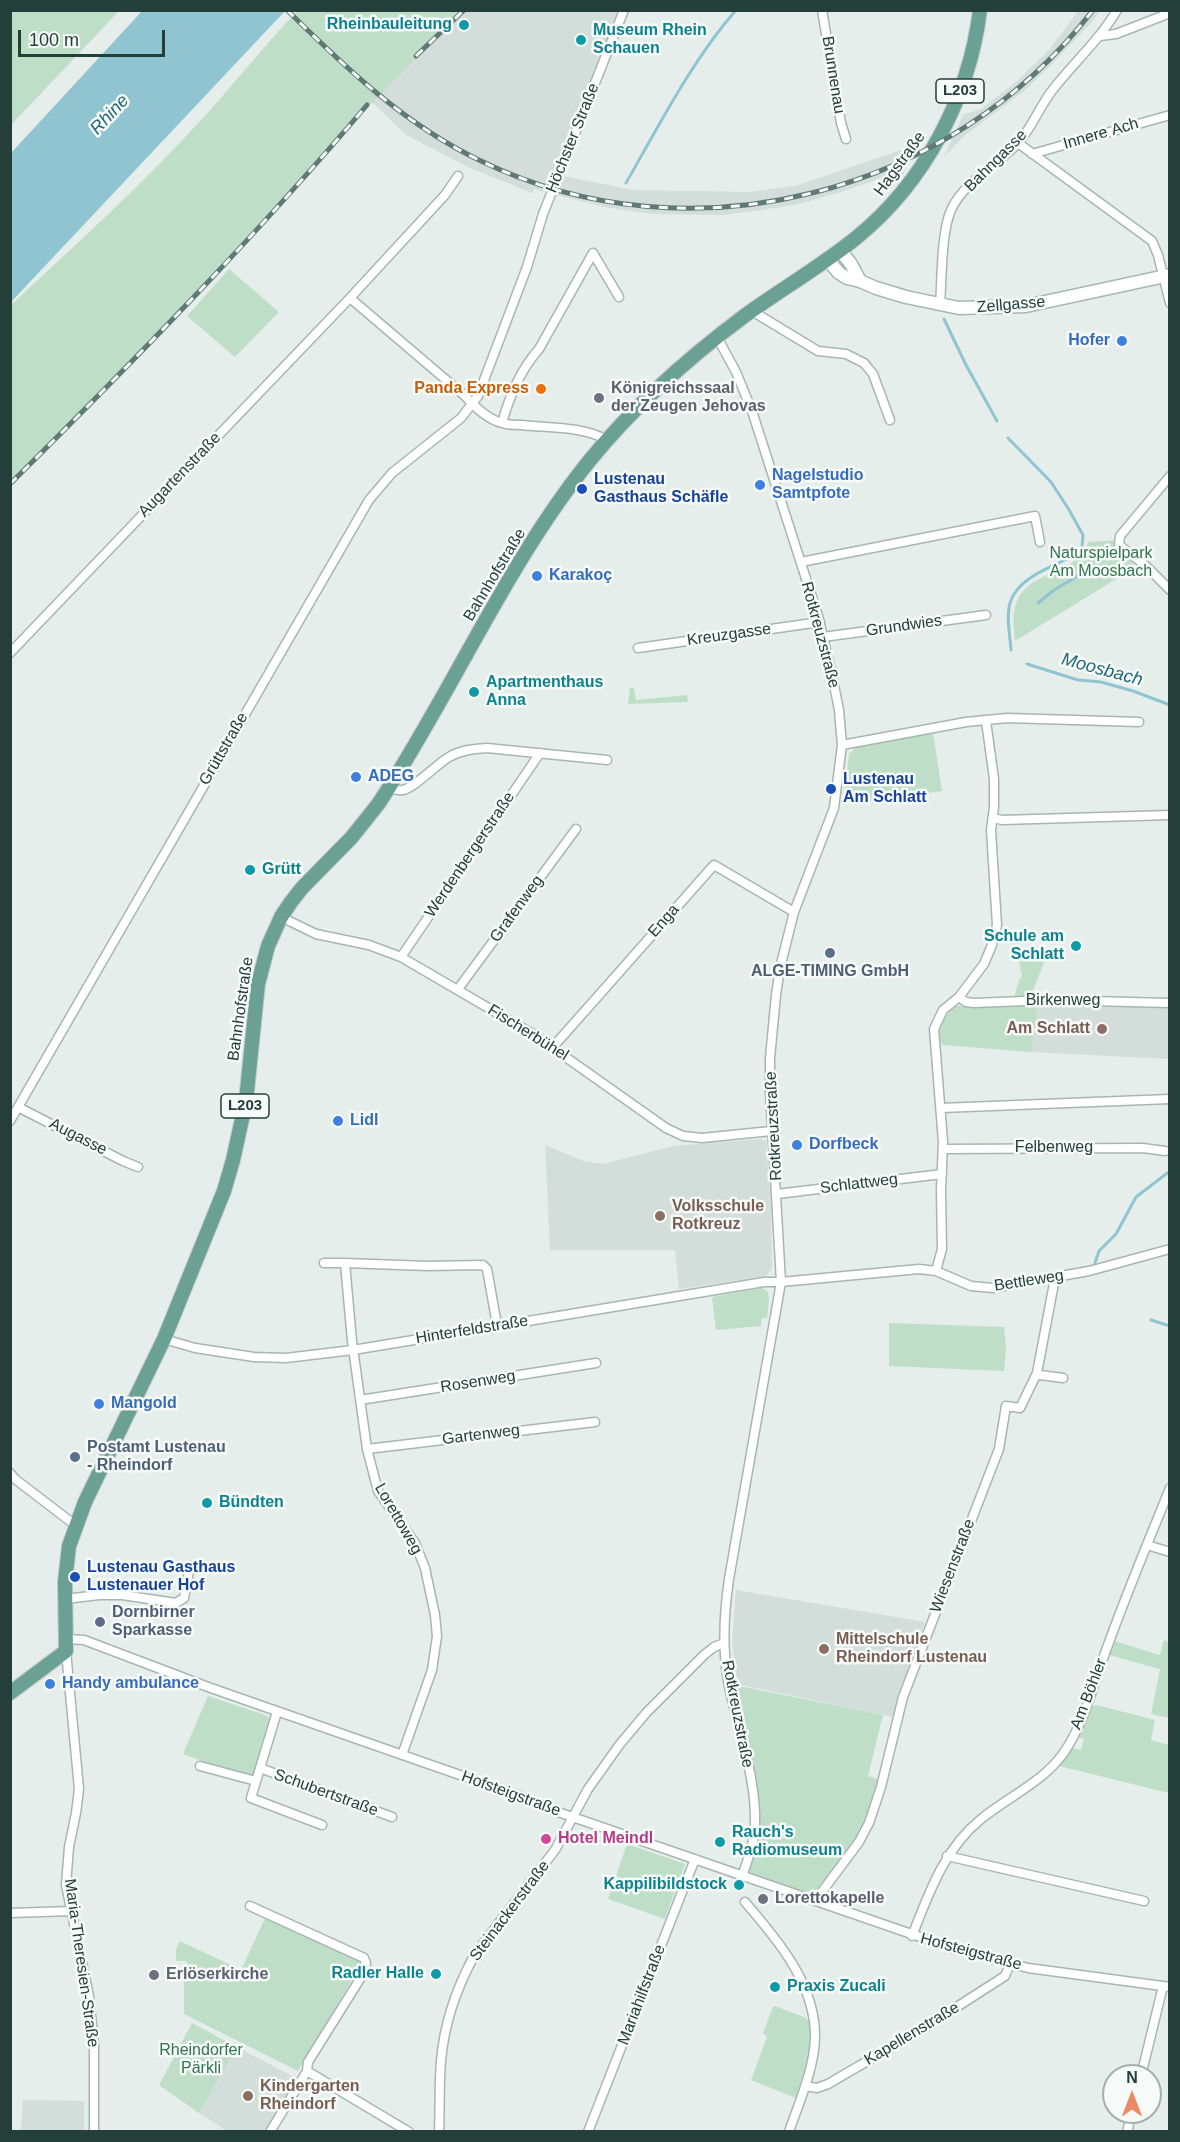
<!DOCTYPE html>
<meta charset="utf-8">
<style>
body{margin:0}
#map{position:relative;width:1180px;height:2142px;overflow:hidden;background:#e5eeea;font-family:Helvetica,sans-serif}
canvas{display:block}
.frame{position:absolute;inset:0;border:12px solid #243f39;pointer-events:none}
.north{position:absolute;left:1102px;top:2064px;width:60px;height:60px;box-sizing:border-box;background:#f6faf8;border:2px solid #a2afac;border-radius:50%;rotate:0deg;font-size:16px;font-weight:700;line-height:24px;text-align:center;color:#243f39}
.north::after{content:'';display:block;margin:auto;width:21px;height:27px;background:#ed8964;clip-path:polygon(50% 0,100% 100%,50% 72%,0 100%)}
.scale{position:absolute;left:18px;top:30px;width:147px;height:27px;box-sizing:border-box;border:3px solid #243f39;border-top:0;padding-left:8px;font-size:18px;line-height:21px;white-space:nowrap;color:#243f39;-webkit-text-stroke:4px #f6faf8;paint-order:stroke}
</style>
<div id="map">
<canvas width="1180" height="2142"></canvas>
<div class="frame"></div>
<div class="north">N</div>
<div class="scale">100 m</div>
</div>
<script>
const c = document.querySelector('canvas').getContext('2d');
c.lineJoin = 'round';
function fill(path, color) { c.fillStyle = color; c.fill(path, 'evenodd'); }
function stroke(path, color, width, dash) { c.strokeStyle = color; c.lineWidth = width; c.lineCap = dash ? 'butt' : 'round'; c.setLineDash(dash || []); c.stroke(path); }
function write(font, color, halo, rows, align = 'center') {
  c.font = font + ' Helvetica,sans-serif'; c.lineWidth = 5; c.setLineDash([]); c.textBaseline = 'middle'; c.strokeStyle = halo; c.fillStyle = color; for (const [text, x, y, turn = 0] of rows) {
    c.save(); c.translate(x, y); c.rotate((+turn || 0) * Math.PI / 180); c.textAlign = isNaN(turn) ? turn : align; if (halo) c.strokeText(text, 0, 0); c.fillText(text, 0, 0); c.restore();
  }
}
const built = new Path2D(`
 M 464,11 L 624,11 L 569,146 L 553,174 L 633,190 L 751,192 L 798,185 L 913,146 L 903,175 L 898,172 L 844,191 L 799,204 L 755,211 L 723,215 L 652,214 L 604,207 L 534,189 L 532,193 L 468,167 L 406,135 L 373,103 L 369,96 L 376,88 L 416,56 Z
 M 1078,11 L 1100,11 L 1089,25 L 1049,67 L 1024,91 L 963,137 L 944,157 L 963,115 L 981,109 L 1016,82 L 1049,50 Z
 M 1038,1004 L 1169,1006 L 1169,1059 L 1031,1052 Z
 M 760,1139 L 766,1141 L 771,1207 L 772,1268 L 766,1276 L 679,1289 L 675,1250 L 550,1250 L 545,1145 L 583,1161 L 603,1164 L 673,1146 Z
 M 736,1590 L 925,1622 L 893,1717 L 737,1684 L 732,1642 Z
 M 237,2047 L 298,2079 L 266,2131 L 227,2131 L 199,2113 Z
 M 23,2100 L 84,2101 L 84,2131 L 21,2131 Z`);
const green = new Path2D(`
 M 11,10 L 119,11 L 11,125 L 10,11 Z
 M 298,10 L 462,11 L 358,117 L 156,335 L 11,482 L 11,305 C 75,245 141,186 201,120 C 234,84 264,46 298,10 Z
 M 229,269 L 279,312 L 235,357 L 187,316 Z
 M 1120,540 L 1118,550 L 1134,564 L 1134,568 L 1015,641 C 1014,631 1012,619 1015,608 C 1023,569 1079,576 1088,542 Z
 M 630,688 L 634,688 L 636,700 L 687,695 L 688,702 L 628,704 Z
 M 933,733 L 942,791 L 855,803 L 854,798 L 844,800 L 849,754 L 857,747 Z
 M 1047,955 L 1030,998 L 1011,998 L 1015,995 L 1019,980 L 1022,976 L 1019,962 L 1044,957 Z
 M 1038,1004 L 1031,1052 L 943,1045 L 940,1041 C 938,1026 944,1016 956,1006 Z
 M 762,1288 L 768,1292 L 769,1299 L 767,1318 L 762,1318 L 761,1326 L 716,1330 L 712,1297 Z
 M 889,1323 L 1004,1327 L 1006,1348 L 1004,1371 L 889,1366 Z
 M 1164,1640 L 1169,1642 L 1169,1718 L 1151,1714 L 1160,1669 L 1109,1655 L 1114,1641 L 1160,1655 Z
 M 729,1684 L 883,1715 L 868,1776 L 882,1781 L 867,1827 L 815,1901 L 742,1876 L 755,1815 Z
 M 208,1696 L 268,1716 L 270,1719 L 253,1775 L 249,1777 L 183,1754 Z
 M 1097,1705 L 1155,1720 L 1151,1740 L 1169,1745 L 1169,1793 L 1059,1766 L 1072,1748 L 1081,1750 L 1084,1739 L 1077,1737 L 1090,1707 Z
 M 627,1844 L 685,1864 L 665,1919 L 608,1899 Z
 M 266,1916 L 363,1961 L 298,2071 L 184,2014 L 184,1979 L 189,1976 L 191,1968 L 186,1961 L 176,1961 L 176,1949 L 180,1941 L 241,1970 Z
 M 775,2006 L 806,2018 L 810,2022 L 809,2055 L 796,2098 L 751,2080 L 767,2037 L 763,2033 L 773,2007 Z
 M 192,2023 L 237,2047 L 199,2113 L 159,2085 Z`);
const water = new Path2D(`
 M 143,10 L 285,11 L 11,302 L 11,153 Z`);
const stream = new Path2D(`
 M 626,183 C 660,124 691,62 736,10
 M 944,319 L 966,365 L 997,421
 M 1008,438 L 1051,482 L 1068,508 L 1083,535 L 1082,548 L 1077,554 C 1055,566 1018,576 1010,603 C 1006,617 1010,635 1011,650
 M 1038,603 L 1054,590 L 1086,571
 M 1027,664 L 1078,680 L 1101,682 L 1133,691 L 1170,705
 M 1095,1263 L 1099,1251 L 1116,1234 L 1136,1197 L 1170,1171
 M 1151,1320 L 1170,1326`);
const street = new Path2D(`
 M 822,10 L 841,123 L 846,139
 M 1100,36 L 1116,34 L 1170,13
 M 1018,143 L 1152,241 L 1158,255 L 1170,303
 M 1032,154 L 1170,115
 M 350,298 L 465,396 C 475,407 487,419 502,423 C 508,425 515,425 521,425 C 548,428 583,426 607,440
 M 940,305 C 942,279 941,233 951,210 C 964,181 998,165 1019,142 C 1032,127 1039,108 1051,92 C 1072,64 1099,41 1117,10
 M 752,311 L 818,351 L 846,354 L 864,363 L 873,374 L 890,420
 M 717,337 L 736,372 L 752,411 L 818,616 L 832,675 L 839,710 L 842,745 L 834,808 L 794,912 L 780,968 L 776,995 L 770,1058 L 770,1092 L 781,1282 L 729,1579 C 724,1613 722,1647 728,1681 C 737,1728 757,1778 755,1826 C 754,1843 748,1860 742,1876
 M 502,423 C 509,398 521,369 539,349 L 593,253 L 619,297
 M 1170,476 L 1120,536 L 1119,545 L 1145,565 L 1170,590
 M 801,562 L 1035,516 L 1040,542
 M 823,637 L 986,615
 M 638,648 L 820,622
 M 10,653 L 350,298 L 445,195 L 458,176
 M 842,745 L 966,722 L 1007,718 L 1139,722
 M 388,788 C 393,789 398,791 403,790 C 414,788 437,764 449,757 C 461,750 473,749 487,748 L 607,760
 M 993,818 L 1002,820 L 1170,815
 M 281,917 L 316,934 L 369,945 L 401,957 L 533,1034 L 666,1128 L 683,1136 L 702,1138 L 771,1131
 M 401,957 L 540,753
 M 458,989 L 576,829
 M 959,997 L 966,1002 L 974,1003 L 1050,1000 L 1170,1003
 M 553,1047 L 714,865 L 794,912
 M 18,1107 L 123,1161 L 138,1167
 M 941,1108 L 1170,1099
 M 10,1121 L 369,500 L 392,473 L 461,418 L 478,396 L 527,267 L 543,214 L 624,10
 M 943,1149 L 1143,1148 L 1165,1151
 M 777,1194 L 942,1174
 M 324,1263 L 345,1263
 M 936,1271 L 942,1249 L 941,1190 L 943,1142 L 934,1029 L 943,1010 L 959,997 L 984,964 L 992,945 L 997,925 L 991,830 L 994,807 L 994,779 L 986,721
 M 1055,1278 L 1037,1373 L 1040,1375 L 1063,1378
 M 164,1339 L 195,1348 L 254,1357 L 286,1358 L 353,1350 L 764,1282 L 781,1282 L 919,1269 L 936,1271 L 971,1286 L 993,1288 L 1089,1271 L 1170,1249
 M 360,1400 L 596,1363
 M 367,1449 L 595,1422
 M 10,1473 L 15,1479 L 75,1525
 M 1147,1545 L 1170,1552
 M 65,1599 L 99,1595 L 122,1595 L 176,1603 L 184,1598 L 190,1566
 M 66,1639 L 84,1640 L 208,1687 L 520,1796 L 558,1812 L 955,1949 L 1028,1968 L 1170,1987
 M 66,1651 L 79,1789 L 76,1813 L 69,1847 L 66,1885 L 89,1996 L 94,2044 L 94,2132
 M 277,1712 L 251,1798 L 322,1825
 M 402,1755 L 432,1670 L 437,1636 L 435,1615 L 425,1568 L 415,1543 L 378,1491 L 367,1449 L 352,1341 L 345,1263 L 427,1266 L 483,1265 L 487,1269 L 497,1325
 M 200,1766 L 256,1781
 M 260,1768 L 392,1817
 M 947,1856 L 1144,1901
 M 815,1901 L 859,1842 L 869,1823 L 881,1787 L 903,1697 L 999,1449 L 1006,1406 L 1020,1408 L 1037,1373
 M 745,1902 C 778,1940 816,1985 815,2038 C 814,2070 799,2102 789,2132
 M 250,1906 L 364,1958 L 366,1963 L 365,1971 L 308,2062 L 307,2071 L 270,2132
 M 10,1913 L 71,1911
 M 912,1936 C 929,1893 944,1849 981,1819 C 1009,1796 1044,1782 1065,1751 C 1085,1721 1095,1679 1108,1645 C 1127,1592 1149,1540 1170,1488
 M 307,2071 L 409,2132
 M 1141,2076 L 1163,1986
 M 805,2086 L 817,2088 L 828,2084 L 924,2028 L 1005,1976 L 1010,1964
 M 439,2132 C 440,2108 439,2084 441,2061 C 444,2024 457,1987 475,1954 L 555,1850 L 588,1789 L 620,1744 L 647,1712 L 704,1655 L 714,1647 L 724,1643
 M 588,2132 L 695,1859
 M 1127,2132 L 1132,2112`);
const secondary = new Path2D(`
 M 840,250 L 851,264 L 860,281
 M 827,259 L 839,273 L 847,278 L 860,281 L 876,288 L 906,297 L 959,308 L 1026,306 L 1170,275`);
const primary = new Path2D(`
 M 10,1693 L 66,1651 L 65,1582 L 69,1546 L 85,1502 L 164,1339 L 224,1191 L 233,1160 L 246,1101 L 258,984 L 268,946 L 281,917 L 291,902 L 302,888 L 352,837 L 379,803 C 453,691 506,564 590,460 C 635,405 687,359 743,317 C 780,290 820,267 856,238 C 925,182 969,98 980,10`);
const rail = new Path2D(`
 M 287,10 C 346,68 405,125 481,161 C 691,263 952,194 1093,10
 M 416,56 L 464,10
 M 10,484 C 133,362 255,237 367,105`);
const markers = [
 [464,25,6,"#0f9aa8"],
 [581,40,6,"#0f9aa8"],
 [1122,341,6,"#3f7fe0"],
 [541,389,6,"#e8710a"],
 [599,398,6,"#6b7280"],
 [760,485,6,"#3f7fe0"],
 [582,489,6,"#1a4fb4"],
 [537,576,6,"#3f7fe0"],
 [474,692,6,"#0f9aa8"],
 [356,777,6,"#3f7fe0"],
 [831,789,6,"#1a4fb4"],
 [250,870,6,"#0f9aa8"],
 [1076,946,6,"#0f9aa8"],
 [830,953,6,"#5c6f8a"],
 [1102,1029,6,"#8d6e63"],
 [338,1121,6,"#3f7fe0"],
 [797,1145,6,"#3f7fe0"],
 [660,1216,6,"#8d6e63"],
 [99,1404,6,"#3f7fe0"],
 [75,1457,6,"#5c6f8a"],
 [207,1503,6,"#0f9aa8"],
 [75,1577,6,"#1a4fb4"],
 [100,1622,6,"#5c6f8a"],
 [824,1649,6,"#8d6e63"],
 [50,1684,6,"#3f7fe0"],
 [546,1839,6,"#d1479c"],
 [720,1842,6,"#0f9aa8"],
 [739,1885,6,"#0f9aa8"],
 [763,1899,6,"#6b7280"],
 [436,1974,6,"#0f9aa8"],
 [154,1975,6,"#6b7280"],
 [775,1987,6,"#0f9aa8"],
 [248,2096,6,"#8d6e63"]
];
const shields = [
 [960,91,48],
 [245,1106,48]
];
const shieldNames = [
 ["L203",960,91],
 ["L203",245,1106]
];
const cultureNames = [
 ["Rheinbauleitung",452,25,"right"],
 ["Museum Rhein",593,31],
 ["Schauen",593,49],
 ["Apartmenthaus",486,683],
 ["Anna",486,701],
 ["Grütt",262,870],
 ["Schule am",1064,937,"right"],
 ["Schlatt",1064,955,"right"],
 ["Bündten",219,1503],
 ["Rauch's",732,1833],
 ["Radiomuseum",732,1851],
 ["Kappilibildstock",727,1885,"right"],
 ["Radler Halle",424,1974,"right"],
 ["Praxis Zucali",787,1987]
];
const streetNames = [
 ["Brunnenau",833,75,81],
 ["Innere Ach",1101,134,-16],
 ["Höchster Straße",573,138,-68],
 ["Bahngasse",996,161,-45],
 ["Hagstraße",900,164,-54],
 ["Zellgasse",1011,305,-5],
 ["Augartenstraße",180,475,-46],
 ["Bahnhofstraße",495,575,-59],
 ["Grundwies",904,626,-8],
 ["Kreuzgasse",729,635,-8],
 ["Rotkreuzstraße",820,635,75],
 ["Grüttstraße",224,749,-60],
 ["Werdenbergerstraße",470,855,-56],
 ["Grafenweg",517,909,-54],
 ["Enga",664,921,-49],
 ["Birkenweg",1063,1001],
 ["Bahnhofstraße",241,1009,-82],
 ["Fischerbühel",528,1033,32],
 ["Rotkreuzstraße",774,1126,-93],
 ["Augasse",78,1137,27],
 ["Felbenweg",1054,1148],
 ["Schlattweg",859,1184,-7],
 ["Bettleweg",1029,1281,-9],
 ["Hinterfeldstraße",472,1330,-9],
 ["Rosenweg",478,1382,-9],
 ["Gartenweg",481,1435,-7],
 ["Lorettoweg",398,1519,60],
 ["Wiesenstraße",953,1566,-69],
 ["Am Böhler",1089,1694,-69],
 ["Rotkreuzstraße",737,1714,79],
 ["Schubertstraße",326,1793,20],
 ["Hofsteigstraße",511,1794,20],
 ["Steinackerstraße",510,1911,-53],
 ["Hofsteigstraße",971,1952,15],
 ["Maria-Theresien-Straße",81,1963,82],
 ["Mariahilfstraße",642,1995,-69],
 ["Kapellenstraße",912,2034,-31]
];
const shopNames = [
 ["Hofer",1110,341,"right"],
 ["Nagelstudio",772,476],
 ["Samtpfote",772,494],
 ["Karakoç",549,576],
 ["ADEG",368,777],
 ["Lidl",350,1121],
 ["Dorfbeck",809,1145],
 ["Mangold",111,1404],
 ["Handy ambulance",62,1684]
];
const foodNames = [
 ["Panda Express",529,389]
];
const worshipNames = [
 ["Königreichssaal",611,389],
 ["der Zeugen Jehovas",611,407],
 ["Lorettokapelle",775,1899],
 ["Erlöserkirche",166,1975]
];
const transitNames = [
 ["Lustenau",594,480],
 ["Gasthaus Schäfle",594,498],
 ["Lustenau",843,780],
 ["Am Schlatt",843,798],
 ["Lustenau Gasthaus",87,1568],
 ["Lustenauer Hof",87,1586]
];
const parkNames = [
 ["Naturspielpark",1101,554],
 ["Am Moosbach",1101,572],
 ["Rheindorfer",201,2051],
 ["Pärkli",201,2069]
];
const serviceNames = [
 ["ALGE-TIMING GmbH",830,972,"center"],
 ["Postamt Lustenau",87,1448],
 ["- Rheindorf",87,1466],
 ["Dornbirner",112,1613],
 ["Sparkasse",112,1631]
];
const educationNames = [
 ["Am Schlatt",1090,1029,"right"],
 ["Volksschule",672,1207],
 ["Rotkreuz",672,1225],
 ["Mittelschule",836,1640],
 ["Rheindorf Lustenau",836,1658],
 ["Kindergarten",260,2087],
 ["Rheindorf",260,2105]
];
const hotelNames = [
 ["Hotel Meindl",558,1839]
];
const waterNames = [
 ["Rhine",110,115,-47],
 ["Moosbach",1102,670,15]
];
fill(built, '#d3ddd9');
fill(green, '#bfdec8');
fill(water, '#90c4d0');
stroke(stream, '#90c4d0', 3);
stroke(street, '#a7b6b1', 11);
stroke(secondary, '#a4b9b2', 15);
stroke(primary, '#c2c9c8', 16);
stroke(street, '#fff', 8);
stroke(secondary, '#fff', 12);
stroke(primary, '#6ba195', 14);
stroke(rail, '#5f7a74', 5);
stroke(rail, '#f6faf8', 3, [9]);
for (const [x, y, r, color] of markers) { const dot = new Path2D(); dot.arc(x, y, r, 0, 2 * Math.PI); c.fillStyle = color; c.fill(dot); stroke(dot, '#f6faf8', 2); }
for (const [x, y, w] of shields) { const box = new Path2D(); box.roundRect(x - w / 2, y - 12, w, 24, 4.5); c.fillStyle = '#f6faf8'; c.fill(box); stroke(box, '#243f39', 1.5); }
write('bold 15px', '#243f39', null, shieldNames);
write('bold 16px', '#0d838f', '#f6faf8', cultureNames, 'left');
write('16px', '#243f39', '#f6faf8', streetNames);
write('bold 16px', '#366cbe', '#f6faf8', shopNames, 'left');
write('bold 16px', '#c56008', '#f6faf8', foodNames, 'right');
write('bold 16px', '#5b616d', '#f6faf8', worshipNames, 'left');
write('bold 16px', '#164399', '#f6faf8', transitNames, 'left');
write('16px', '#30754d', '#f6faf8', parkNames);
write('bold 16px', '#4e5e75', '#f6faf8', serviceNames, 'left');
write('bold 16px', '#785e54', '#f6faf8', educationNames, 'left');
write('bold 16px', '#b23c85', '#f6faf8', hotelNames, 'left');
write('italic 18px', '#206879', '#f6faf8', waterNames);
</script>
